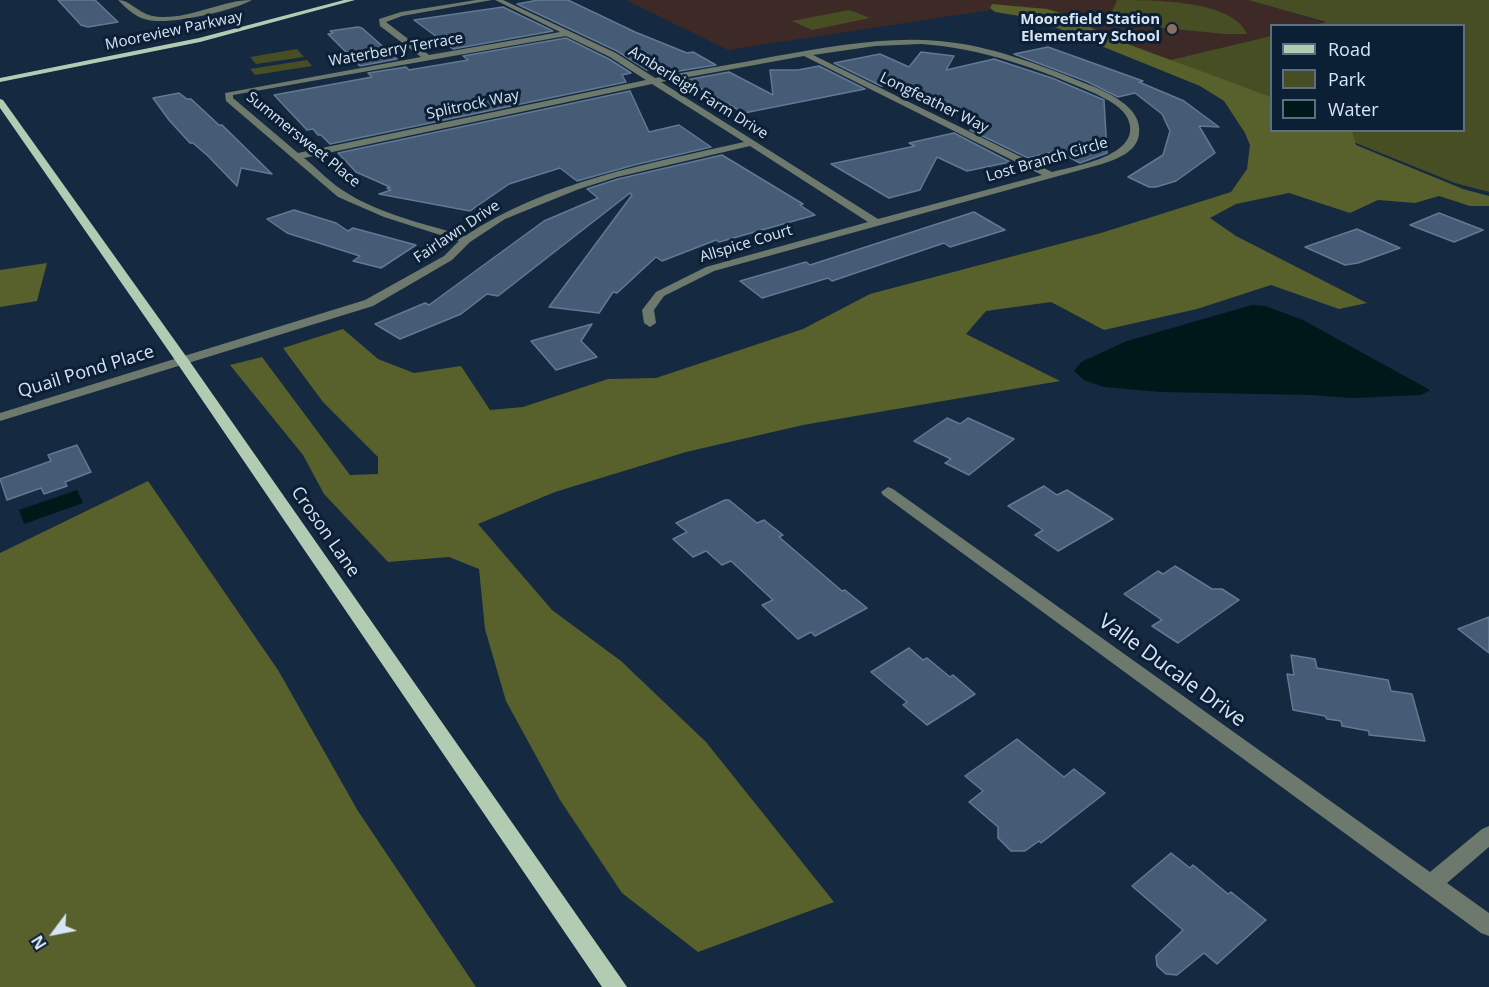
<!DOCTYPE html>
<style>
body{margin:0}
#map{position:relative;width:1489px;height:987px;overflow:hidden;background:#152940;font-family:"Open Sans",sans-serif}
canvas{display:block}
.legend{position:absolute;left:1270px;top:24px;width:195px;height:108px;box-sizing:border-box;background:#0b1f35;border:2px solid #5d6e81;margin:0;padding:8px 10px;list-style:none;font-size:18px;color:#d7e4f3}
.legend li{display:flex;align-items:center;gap:12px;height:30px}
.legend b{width:30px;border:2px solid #5d6e81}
.north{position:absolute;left:24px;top:903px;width:60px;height:60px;-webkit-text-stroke:4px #0b1f35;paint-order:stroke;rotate:238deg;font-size:16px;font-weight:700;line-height:24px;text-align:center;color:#d7e4f3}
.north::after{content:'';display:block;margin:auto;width:21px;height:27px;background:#d7e4f3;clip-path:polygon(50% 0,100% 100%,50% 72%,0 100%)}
</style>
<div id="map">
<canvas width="1489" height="987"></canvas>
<ul class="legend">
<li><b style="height:8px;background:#b2cbb3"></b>Road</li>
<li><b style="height:16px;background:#474e23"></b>Park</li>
<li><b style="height:16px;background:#01181b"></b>Water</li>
</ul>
<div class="north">N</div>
</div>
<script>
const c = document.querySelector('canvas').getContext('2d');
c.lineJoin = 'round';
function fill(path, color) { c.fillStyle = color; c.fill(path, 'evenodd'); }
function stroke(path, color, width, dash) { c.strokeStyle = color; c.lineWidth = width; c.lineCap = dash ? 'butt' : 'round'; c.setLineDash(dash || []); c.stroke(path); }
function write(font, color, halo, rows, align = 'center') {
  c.font = font + ' "Open Sans",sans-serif'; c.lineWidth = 6; c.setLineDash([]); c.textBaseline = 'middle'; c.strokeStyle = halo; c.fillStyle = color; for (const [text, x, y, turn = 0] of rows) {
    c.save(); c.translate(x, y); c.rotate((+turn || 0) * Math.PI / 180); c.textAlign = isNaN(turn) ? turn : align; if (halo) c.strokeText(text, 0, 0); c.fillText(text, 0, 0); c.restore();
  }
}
const education = new Path2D(`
 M 626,0 L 1248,0 L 1327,23 L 1315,26 L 1272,26 L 1271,36 L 1158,63 L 1016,6 L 728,50 Z`);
const green = new Path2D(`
 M 1117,0 C 1153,0 1233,0 1247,34 L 1225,34 L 1114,23 L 1108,21 Z
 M 1248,0 L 1489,0 L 1489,192 L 1455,183 L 1326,131 L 1464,130 L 1464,26 L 1315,25 L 1326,22 Z
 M 849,10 L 870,18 L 812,30 L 792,21 Z
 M 1271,36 L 1271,109 L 1158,63 Z
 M 297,49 L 304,57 L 256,64 L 250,57 Z
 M 307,60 L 312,66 L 255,75 L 250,69 Z`);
const forest = new Path2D(`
 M 992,4 L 1047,9 L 1084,20 L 1084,24 L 1114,39 L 1271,97 L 1272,130 L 1352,131 L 1356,145 L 1463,189 L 1489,196 L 1489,206 L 1470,206 L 1439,196 L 1415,203 L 1378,200 L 1350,213 L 1289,193 L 1236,204 L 1210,218 L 1236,236 L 1367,303 L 1339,309 L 1271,285 L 1197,309 L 1104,330 L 1051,302 L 986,311 L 966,334 L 1060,381 L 803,425 L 686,452 L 555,492 L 478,524 L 552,610 L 621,661 L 706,742 L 834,902 L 698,952 L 622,893 L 560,800 L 506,701 L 485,629 L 479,569 L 449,557 L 388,562 L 324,494 L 303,455 L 230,365 L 262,357 L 350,475 L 378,474 L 378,457 L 323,402 L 283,348 L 343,329 L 378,359 L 414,373 L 461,366 L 490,410 L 523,407 L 608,379 L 656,378 L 803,329 L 870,294 L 1101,233 L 1231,192 L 1247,169 L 1250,145 L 1245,133 L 1224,101 L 1200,86 L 1032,18 L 995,12 L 990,8 Z
 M 47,263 L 37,301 L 0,307 L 0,270 Z
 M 148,481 L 278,670 L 358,811 L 476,987 L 0,987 L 0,553 Z`);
const water = new Path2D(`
 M 1252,305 L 1265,306 L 1303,320 L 1430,390 L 1421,395 L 1352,398 L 1311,395 L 1160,392 L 1104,387 L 1084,380 L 1074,371 L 1081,362 L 1127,341 Z
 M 77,490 L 83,503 L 24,524 L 19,510 Z`);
const building = new Path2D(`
 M 58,0 L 95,0 L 118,22 L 88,27 L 81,25 Z
 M 538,0 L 568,0 L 635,32 L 687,53 L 693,52 L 716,65 L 673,72 L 664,67 L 647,70 L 617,51 L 517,4 Z
 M 503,7 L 553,31 L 453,49 L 414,20 Z
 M 358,27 L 362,28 L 397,59 L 360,66 L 328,34 L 333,33 L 330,31 Z
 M 566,38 L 609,59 L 631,73 L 622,75 L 626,82 L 330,144 L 321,135 L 318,135 L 313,129 L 307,130 L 274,95 L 372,77 L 368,73 L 406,67 L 409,70 L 468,60 L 463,56 Z
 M 1048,47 L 1143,81 L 1139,82 L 1184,101 L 1219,127 L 1199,126 L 1215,153 L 1176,181 L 1156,187 L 1149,187 L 1128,177 L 1163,155 L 1170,131 L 1162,114 L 1135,93 L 1118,97 L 1088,82 L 1014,54 Z
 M 921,52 L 954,56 L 946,70 L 994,59 L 1052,78 L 1104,100 L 1107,153 L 1080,163 L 1057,151 L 1028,158 L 970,130 L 988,126 L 897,82 L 881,86 L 834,63 L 880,54 L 909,67 Z
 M 819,66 L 865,89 L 744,113 L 686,80 L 729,72 L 773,95 L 770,70 L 798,70 Z
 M 630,91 L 649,132 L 679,125 L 711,147 L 634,165 L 577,181 L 560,168 L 509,184 L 470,211 L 379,194 L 391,190 L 387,188 L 390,187 L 356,172 L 338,153 Z
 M 179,93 L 187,99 L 191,99 L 219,125 L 222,125 L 272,174 L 241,168 L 237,186 L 208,156 L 193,143 L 190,143 L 169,120 L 153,98 Z
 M 954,133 L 1010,162 L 967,171 L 937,157 L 920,190 L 889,198 L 831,164 L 915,146 L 909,143 Z
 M 722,155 L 803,204 L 800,205 L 815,215 L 719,242 L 716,240 L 662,261 L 656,257 L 617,293 L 613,292 L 599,313 L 549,307 L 632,195 L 630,193 L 498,296 L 487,294 L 461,314 L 400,339 L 375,324 L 425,303 L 429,305 L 544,221 L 598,198 L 587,189 L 618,179 Z
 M 294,210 L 336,223 L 348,231 L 353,228 L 416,245 L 381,268 L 353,261 L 360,256 L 287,233 L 267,219 Z
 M 974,212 L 1005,230 L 950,247 L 944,243 L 832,281 L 828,278 L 762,298 L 740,281 L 806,262 L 810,265 Z
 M 1439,213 L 1483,230 L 1454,242 L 1410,225 Z
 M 1357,229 L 1400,248 L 1358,263 L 1345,265 L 1305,247 Z
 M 592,324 L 581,341 L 597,357 L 556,370 L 531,341 Z
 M 947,418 L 960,424 L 968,418 L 1014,439 L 969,475 L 945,463 L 951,459 L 914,441 Z
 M 77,445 L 91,472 L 65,482 L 67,486 L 44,494 L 41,488 L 7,500 L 0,479 L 51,461 L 48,455 Z
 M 1044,486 L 1057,495 L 1067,490 L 1113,519 L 1058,551 L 1035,535 L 1043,530 L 1008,506 Z
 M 725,500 L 729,500 L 757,523 L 764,520 L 783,535 L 779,537 L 842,591 L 845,590 L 867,608 L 815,636 L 811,632 L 798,639 L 762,605 L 773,600 L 731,561 L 722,565 L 706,551 L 693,557 L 673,539 L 687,532 L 676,523 Z
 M 1175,566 L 1212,589 L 1222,589 L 1239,600 L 1178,643 L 1152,626 L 1162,620 L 1124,594 L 1158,571 L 1163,574 Z
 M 1489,617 L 1489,653 L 1458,629 Z
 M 909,648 L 923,660 L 927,658 L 950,677 L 953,675 L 975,694 L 927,725 L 903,705 L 907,702 L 871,672 Z
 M 1291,655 L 1315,659 L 1317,668 L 1388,680 L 1391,691 L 1412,694 L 1425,741 L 1369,735 L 1369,731 L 1342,726 L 1341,721 L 1327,719 L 1325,716 L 1293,710 L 1287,674 L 1294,675 Z
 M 1017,739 L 1064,777 L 1074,769 L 1105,793 L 1041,843 L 1039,841 L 1025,851 L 1011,851 L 998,838 L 998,827 L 969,802 L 983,791 L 965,776 Z
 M 1171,853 L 1190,868 L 1193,865 L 1228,894 L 1231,892 L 1266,920 L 1217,964 L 1204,953 L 1177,975 L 1166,974 L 1157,966 L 1156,956 L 1183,930 L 1132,886 Z`);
const minor = new Path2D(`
 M 118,0 C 133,0 139,18 164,17 C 195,17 223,0 252,0 C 233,11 170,25 148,20 C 135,17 127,9 118,0 Z
 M 476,0 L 492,0 L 402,16 L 386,22 L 429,55 L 560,32 L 495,0 L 503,0 L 616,53 L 655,78 C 695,70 736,64 776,56 C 829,47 885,36 939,41 C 990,45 1040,65 1087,84 C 1107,92 1143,107 1139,134 C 1137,152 1117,159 1102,164 L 714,271 L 664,296 L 654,310 L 656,323 L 650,327 L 644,323 L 642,310 L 656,292 L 706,267 L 868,222 L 750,146 L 617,177 L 579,189 L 505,219 L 470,242 L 452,260 L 373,306 L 0,421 L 0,413 L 365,300 L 444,256 L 459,241 L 384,217 L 338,197 L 226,101 L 225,93 L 421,57 L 380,26 L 379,19 L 401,12 ZM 566,36 L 610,57 L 646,80 L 298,153 L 233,98 L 233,95 ZM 921,44 C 982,48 1039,69 1094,93 C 1108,100 1128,109 1130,126 C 1134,157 1074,166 1052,172 L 813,55 L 875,46 ZM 804,56 L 1042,175 L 878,219 L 661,82 ZM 652,84 L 744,142 C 647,164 548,181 465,236 C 426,224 382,215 347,193 C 331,184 318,169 304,158 Z
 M 888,487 L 893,489 L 1430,872 L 1482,829 L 1489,826 L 1489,847 L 1447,883 L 1489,913 L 1489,936 L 1481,933 L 883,495 L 881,492 Z`);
const major = new Path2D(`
 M 344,0 L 355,0 L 200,42 L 0,82 L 0,78 L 199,38 Z
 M 0,99 L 3,100 L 188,359 L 627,987 L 602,987 L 177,363 L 0,108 Z`);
const markers = [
 [1172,29,6,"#8d6e63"]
];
const farPoinames = [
 ["Moorefield Station",1160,20],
 ["Elementary School",1160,37]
];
const farStreetnames = [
 ["Mooreview Parkway",174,31,-12],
 ["Waterberry Terrace",396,50,-10],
 ["Amberleigh Farm Drive",698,93,32],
 ["Longfeather Way",934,103,26],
 ["Splitrock Way",473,105,-12],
 ["Summersweet Place",303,140,39],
 ["Lost Branch Circle",1047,160,-16],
 ["Fairlawn Drive",457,232,-34],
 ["Allspice Court",746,244,-17]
];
const streetNames = [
 ["Quail Pond Place",86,372,-17],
 ["Croson Lane",325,532,55]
];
const nearStreetnames = [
 ["Valle Ducale Drive",1172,671,36]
];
fill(education, '#3d2a27');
fill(green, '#474e23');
fill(forest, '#58602c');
fill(water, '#01181b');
fill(building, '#465c76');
stroke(building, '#627994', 1.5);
fill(minor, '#6d796d');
fill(major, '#b2cbb3');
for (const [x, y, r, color] of markers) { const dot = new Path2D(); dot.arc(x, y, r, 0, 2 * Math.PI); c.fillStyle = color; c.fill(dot); stroke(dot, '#0b1f35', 2); }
write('bold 15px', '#d7e4f3', '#0b1f35', farPoinames, 'right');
write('15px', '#d7e4f3', '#0b1f35', farStreetnames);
write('18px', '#d7e4f3', '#0b1f35', streetNames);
write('21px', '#d7e4f3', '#0b1f35', nearStreetnames);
</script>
